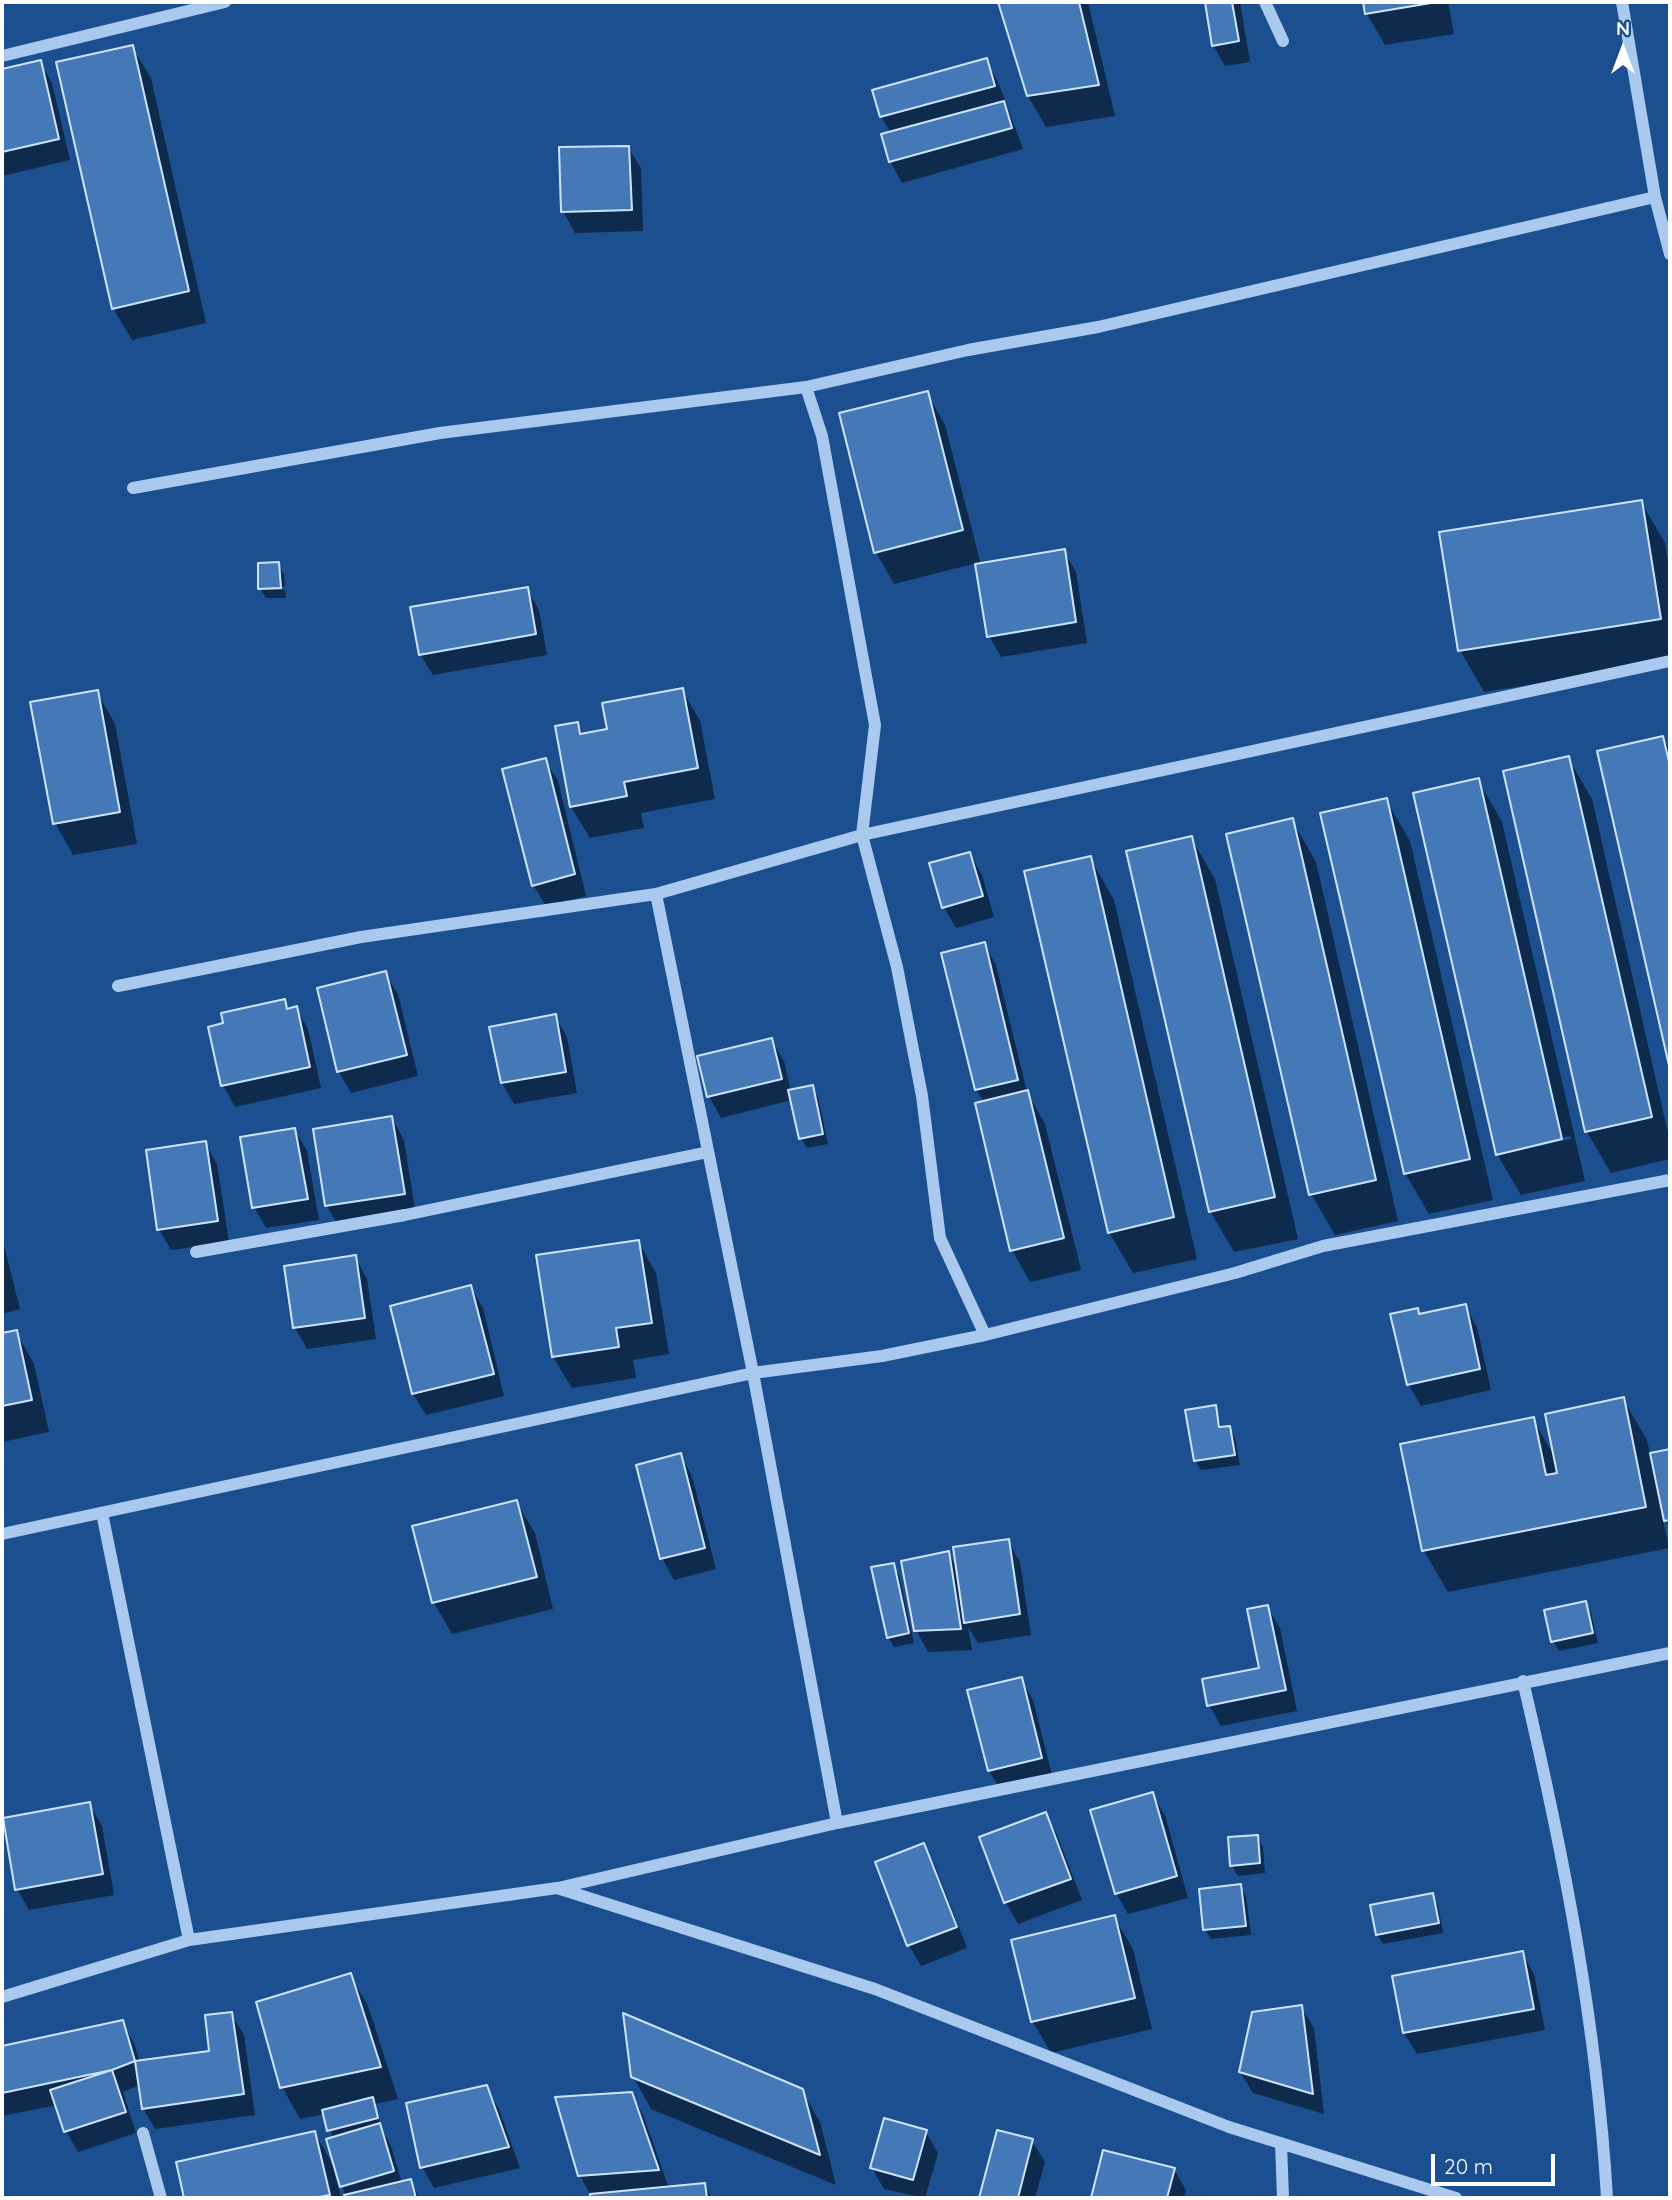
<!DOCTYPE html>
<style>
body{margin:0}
#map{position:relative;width:1672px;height:2200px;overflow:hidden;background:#1b4f8f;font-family:Quicksand,sans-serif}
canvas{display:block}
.frame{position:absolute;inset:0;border:4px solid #fff;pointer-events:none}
.north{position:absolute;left:1588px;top:14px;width:70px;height:70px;-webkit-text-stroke:5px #1b4f8f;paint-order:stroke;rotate:0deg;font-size:19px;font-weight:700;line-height:28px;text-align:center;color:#fff}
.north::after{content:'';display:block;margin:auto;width:24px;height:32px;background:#fff;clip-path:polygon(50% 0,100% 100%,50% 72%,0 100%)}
.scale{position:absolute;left:1431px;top:2154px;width:124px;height:32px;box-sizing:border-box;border:4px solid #fff;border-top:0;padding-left:9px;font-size:21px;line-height:24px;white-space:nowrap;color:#fff;-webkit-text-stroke:5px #1b4f8f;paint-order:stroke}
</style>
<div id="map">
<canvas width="1672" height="2200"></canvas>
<div class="frame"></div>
<div class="north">N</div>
<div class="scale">20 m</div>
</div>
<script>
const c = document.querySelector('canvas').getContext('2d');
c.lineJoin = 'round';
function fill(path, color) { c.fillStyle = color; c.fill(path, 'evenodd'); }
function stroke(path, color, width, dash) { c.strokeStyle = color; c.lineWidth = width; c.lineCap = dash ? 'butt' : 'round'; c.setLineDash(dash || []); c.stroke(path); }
const shadow = new Path2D(`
 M 1000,2 L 1088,2 L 1115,116 L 1046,127 L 1028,96 Z
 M 1206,2 L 1240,2 L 1250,62 L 1225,66 L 1213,45 Z
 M 1365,2 L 1448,2 L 1454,34 L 1385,45 L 1367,14 Z
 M 132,47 L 151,78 L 206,323 L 132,340 L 113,308 Z
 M 986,60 L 998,82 L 1023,149 L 902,183 L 890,161 L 891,133 L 881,117 Z
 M 40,62 L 52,83 L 70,160 L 2,176 L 2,70 Z
 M 628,147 L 641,168 L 643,231 L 575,233 L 563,211 Z
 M 927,393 L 945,425 L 981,565 L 1064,551 L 1076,572 L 1087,643 L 1001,657 L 989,636 L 977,563 L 894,584 L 876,552 Z
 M 1641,502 L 1665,543 L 1670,577 L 1670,662 L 1484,692 L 1460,650 Z
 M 278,564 L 284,574 L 285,586 L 263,587 L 263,590 L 285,590 L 286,598 L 266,598 L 260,588 Z
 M 527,589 L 539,610 L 547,655 L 433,675 L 420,654 Z
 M 682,690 L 700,721 L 715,799 L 641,813 L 644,828 L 590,838 L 571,807 L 557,727 L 577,724 L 584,735 L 609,731 Z
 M 97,692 L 115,724 L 137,844 L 73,855 L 55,823 Z
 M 1663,738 L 1670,751 L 1670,1062 L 1599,753 Z
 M 1568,758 L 1592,799 L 1670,1142 L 1670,1159 L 1611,1173 L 1587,1132 L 1505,773 Z
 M 545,760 L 558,781 L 586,896 L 546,906 L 533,885 Z
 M 1478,780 L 1502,822 L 1585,1181 L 1521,1195 L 1497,1154 ZM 1570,1136 L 1571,1139 L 1508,1153 L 1508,1150 Z
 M 1386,800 L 1410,841 L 1493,1200 L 1429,1214 L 1405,1173 Z
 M 1292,820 L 1316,862 L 1398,1221 L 1335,1235 L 1311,1194 Z
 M 1191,838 L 1215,879 L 1298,1239 L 1234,1252 L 1210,1211 Z
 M 970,854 L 982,875 L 994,917 L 956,928 L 944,907 Z
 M 1090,858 L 1114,900 L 1197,1259 L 1133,1273 L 1109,1232 Z
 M 984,944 L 996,965 L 1027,1092 L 1045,1124 L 1081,1270 L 1030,1282 L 1012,1250 L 984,1102 L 976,1090 Z
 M 385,973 L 398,994 L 418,1076 L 351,1093 L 339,1072 Z
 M 284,1001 L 289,1010 L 296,1008 L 308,1029 L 321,1088 L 235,1107 L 223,1085 Z
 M 555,1016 L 567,1037 L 577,1093 L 514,1104 L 502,1083 Z
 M 771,1040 L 784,1061 L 791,1091 L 812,1087 L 818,1097 L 828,1144 L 807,1148 L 801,1138 L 792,1100 L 721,1118 L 709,1096 Z
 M 392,1118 L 404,1140 L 416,1215 L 339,1227 L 327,1206 L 315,1130 Z
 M 294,1129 L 307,1151 L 319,1220 L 266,1228 L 254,1207 Z
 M 205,1143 L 217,1164 L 229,1242 L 171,1250 L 159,1229 Z
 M 2,1238 L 20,1309 L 2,1314 Z
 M 638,1241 L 656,1273 L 669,1354 L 633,1360 L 636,1378 L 572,1388 L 553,1357 Z
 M 355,1257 L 367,1279 L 376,1339 L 307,1349 L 295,1328 Z
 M 471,1287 L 483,1308 L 504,1396 L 426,1415 L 413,1394 L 392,1307 Z
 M 1465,1306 L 1477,1327 L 1491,1390 L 1421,1406 L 1409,1385 L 1392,1316 L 1417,1310 L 1421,1316 Z
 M 16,1332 L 34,1364 L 49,1432 L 2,1442 L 2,1335 Z
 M 1623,1399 L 1647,1440 L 1650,1454 L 1670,1450 L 1670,1528 L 1662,1515 L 1669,1548 L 1448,1592 L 1424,1551 L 1402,1445 L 1533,1419 L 1554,1456 Z
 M 1215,1407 L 1222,1428 L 1229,1427 L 1235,1438 L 1240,1465 L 1201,1470 L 1195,1460 Z
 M 680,1455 L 692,1476 L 716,1569 L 674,1580 L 662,1558 Z
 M 516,1502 L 535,1533 L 553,1609 L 452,1634 L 434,1603 L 414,1527 Z
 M 1008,1541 L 1020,1562 L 1031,1635 L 978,1643 L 968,1627 L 972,1650 L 928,1652 L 916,1630 L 948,1553 L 958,1570 Z
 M 893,1564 L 899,1575 L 914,1643 L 894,1647 L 888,1637 Z
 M 1586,1603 L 1591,1613 L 1598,1643 L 1559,1651 L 1553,1641 Z
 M 1267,1607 L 1280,1628 L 1297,1711 L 1221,1726 L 1209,1705 L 1261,1669 Z
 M 1021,1679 L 1033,1700 L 1053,1779 L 1002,1792 L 989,1771 L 969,1691 Z
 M 1152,1794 L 1165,1815 L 1188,1898 L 1128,1914 L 1116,1893 Z
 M 89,1804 L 102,1826 L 114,1895 L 29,1910 L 17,1889 Z
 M 1045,1814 L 1057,1835 L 1082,1900 L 1018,1924 L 1006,1903 L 981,1838 Z
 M 1257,1837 L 1263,1847 L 1265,1873 L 1238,1876 L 1232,1866 Z
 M 923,1845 L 935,1866 L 967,1948 L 921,1966 L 909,1945 Z
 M 1240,1886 L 1246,1896 L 1251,1935 L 1211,1939 L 1205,1929 Z
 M 1432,1895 L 1438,1905 L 1443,1933 L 1383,1944 L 1377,1934 Z
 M 1114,1917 L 1133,1949 L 1152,2029 L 1051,2053 L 1033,2022 L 1013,1941 Z
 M 1522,1953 L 1534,1974 L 1545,2030 L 1417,2054 L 1404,2033 L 1394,1977 Z
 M 350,1975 L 368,2006 L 398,2099 L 375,2104 L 381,2128 L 391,2146 L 402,2183 L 410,2181 L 420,2198 L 346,2198 L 337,2169 L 334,2170 L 341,2198 L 186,2198 L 178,2163 L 315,2133 L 335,2169 L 333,2138 L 325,2114 L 300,2119 L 282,2087 Z
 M 1301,2007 L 1314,2028 L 1324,2114 L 1253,2093 L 1240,2072 Z
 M 231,2014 L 244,2035 L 255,2115 L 155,2129 L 143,2108 L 140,2085 L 123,2092 L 136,2133 L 78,2152 L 66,2131 L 57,2105 L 2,2116 L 2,2048 L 122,2022 L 134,2043 L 140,2062 L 211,2052 Z
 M 633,2076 L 801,2090 L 820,2122 L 836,2185 L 651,2109 Z
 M 486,2087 L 499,2109 L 520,2168 L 434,2188 L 422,2167 Z
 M 631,2093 L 643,2115 L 669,2188 L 704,2185 L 712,2198 L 592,2198 L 580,2175 Z
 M 926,2132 L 938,2153 L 925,2198 L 884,2189 L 872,2168 Z
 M 998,2132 L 1032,2141 L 1045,2162 L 1035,2198 L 981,2198 Z
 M 1105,2152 L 1174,2169 L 1186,2190 L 1184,2198 L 1093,2198 Z`);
const building = new Path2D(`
 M 998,2 L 1079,2 L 1099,85 L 1027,96 Z
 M 1205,2 L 1232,2 L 1239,41 L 1212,46 Z
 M 1363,2 L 1437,2 L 1365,14 Z
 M 133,45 L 189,291 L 112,309 L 56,62 Z
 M 987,58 L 995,86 L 880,117 L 872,90 Z
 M 41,60 L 59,139 L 2,152 L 2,69 Z
 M 1004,101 L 1012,128 L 889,162 L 881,134 Z
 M 629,146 L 632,210 L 561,212 L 559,147 Z
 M 928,391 L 963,530 L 874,553 L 839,413 Z
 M 1642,500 L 1661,619 L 1458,651 L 1439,532 Z
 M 1065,549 L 1076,622 L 987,637 L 975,564 Z
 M 279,562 L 281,588 L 258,589 L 258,563 Z
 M 528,587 L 536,634 L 419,655 L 410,607 Z
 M 683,688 L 698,768 L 624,782 L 627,796 L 570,807 L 555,726 L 578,722 L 580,734 L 607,729 L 602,703 Z
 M 98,690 L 120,812 L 53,824 L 30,702 Z
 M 1663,736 L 1670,766 L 1670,1070 L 1597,751 Z
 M 1569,756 L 1652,1117 L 1585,1132 L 1503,771 Z
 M 546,758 L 575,874 L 532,886 L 502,769 Z
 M 1479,778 L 1562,1139 L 1496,1155 L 1413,793 Z
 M 1387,798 L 1470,1159 L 1404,1174 L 1320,813 Z
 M 1293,818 L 1376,1180 L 1309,1195 L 1226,834 Z
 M 1192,836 L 1275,1197 L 1209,1212 L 1126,851 Z
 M 970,852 L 983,896 L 942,908 L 929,863 Z
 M 1091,856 L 1174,1217 L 1108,1233 L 1024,871 Z
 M 985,942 L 1018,1080 L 975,1090 L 941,953 Z
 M 386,971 L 407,1055 L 337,1072 L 317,988 Z
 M 285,999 L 287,1009 L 297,1006 L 310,1067 L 221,1086 L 208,1027 L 223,1023 L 221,1013 Z
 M 556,1014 L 566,1072 L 501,1083 L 489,1027 Z
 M 772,1038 L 782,1079 L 707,1097 L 697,1056 Z
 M 813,1085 L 823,1134 L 799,1139 L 788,1090 Z
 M 1028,1090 L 1064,1238 L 1010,1251 L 975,1103 Z
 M 392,1116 L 405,1194 L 325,1206 L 313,1129 Z
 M 295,1128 L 308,1199 L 252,1208 L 240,1137 Z
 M 206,1141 L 218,1221 L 157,1230 L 146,1150 Z
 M 639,1240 L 652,1323 L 616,1328 L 619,1347 L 552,1357 L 536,1255 Z
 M 356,1255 L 365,1318 L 293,1328 L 284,1266 Z
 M 471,1285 L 494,1374 L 412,1394 L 390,1306 Z
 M 1466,1304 L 1480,1369 L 1407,1385 L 1390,1314 L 1418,1308 L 1419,1314 Z
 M 17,1330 L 32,1400 L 2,1406 L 2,1333 Z
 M 1624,1397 L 1646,1507 L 1422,1551 L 1400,1444 L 1534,1417 L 1546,1475 L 1557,1473 L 1545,1414 Z
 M 1216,1405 L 1219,1427 L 1230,1426 L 1235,1455 L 1194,1461 L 1185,1410 Z
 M 1670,1449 L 1670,1520 L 1664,1521 L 1650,1453 Z
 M 681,1453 L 705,1548 L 660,1559 L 636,1465 Z
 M 517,1500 L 537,1577 L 432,1603 L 412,1526 Z
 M 1009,1539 L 1020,1614 L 964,1623 L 953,1547 Z
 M 949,1551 L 961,1629 L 914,1631 L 901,1561 Z
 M 894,1563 L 909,1633 L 887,1638 L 871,1567 Z
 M 1586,1601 L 1593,1633 L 1551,1642 L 1544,1610 Z
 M 1268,1605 L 1286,1690 L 1207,1706 L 1202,1679 L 1259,1668 L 1247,1609 Z
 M 1022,1677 L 1042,1758 L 988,1771 L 967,1690 Z
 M 1153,1792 L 1177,1876 L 1115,1894 L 1090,1810 Z
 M 90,1802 L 103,1874 L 15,1890 L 3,1818 Z
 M 1046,1812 L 1071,1879 L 1004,1903 L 979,1837 Z
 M 1258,1835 L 1260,1863 L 1230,1866 L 1228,1837 Z
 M 924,1843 L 957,1927 L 907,1946 L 875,1862 Z
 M 1241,1884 L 1246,1926 L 1203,1930 L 1199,1889 Z
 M 1433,1893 L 1439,1923 L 1376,1935 L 1370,1905 Z
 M 1115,1915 L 1135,1998 L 1031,2022 L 1011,1940 Z
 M 1523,1951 L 1534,2009 L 1403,2033 L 1392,1976 Z
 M 351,1973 L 381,2067 L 280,2088 L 256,2002 Z
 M 1302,2005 L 1313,2094 L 1239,2072 L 1252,2012 Z
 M 232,2012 L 244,2094 L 142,2109 L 135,2061 L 209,2051 L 205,2015 Z
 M 623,2013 L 803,2089 L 820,2155 L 631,2077 Z
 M 123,2020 L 135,2061 L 112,2070 L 2,2093 L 2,2046 Z
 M 112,2070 L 126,2112 L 64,2132 L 50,2090 Z
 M 487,2085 L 509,2147 L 420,2168 L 406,2103 Z
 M 632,2092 L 659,2170 L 578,2176 L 555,2097 Z
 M 373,2097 L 378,2118 L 327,2131 L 322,2110 Z
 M 884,2118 L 927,2130 L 913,2180 L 870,2168 Z
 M 380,2123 L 394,2171 L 340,2187 L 326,2139 Z
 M 997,2130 L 1033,2139 L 1018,2198 L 979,2198 Z
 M 315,2131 L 330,2195 L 314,2198 L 184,2198 L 176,2162 Z
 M 1103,2150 L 1175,2168 L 1167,2198 L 1091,2198 Z
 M 411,2179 L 416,2198 L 345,2198 L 344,2195 Z
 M 705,2183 L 707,2198 L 590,2198 L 590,2194 Z`);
const minor = new Path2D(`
 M 1265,2 L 1283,41
 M 1622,2 L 1655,197 L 1670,254
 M 2,56 L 225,2
 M 806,387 L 822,436 L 875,725 L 862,835 L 897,967 L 922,1096 L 940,1238 L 985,1335
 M 133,488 L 440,433 L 806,387 L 968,350 L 1098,327 L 1655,197
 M 656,894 L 753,1373 L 837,1823
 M 118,986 L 361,937 L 656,894 L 862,835 L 1670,661
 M 196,1252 L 405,1215 L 708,1152
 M 102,1513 L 189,1940
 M 2,1534 L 753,1373 L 882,1356 L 985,1335 L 1235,1273 L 1323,1246 L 1670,1180
 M 1523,1681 C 1563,1851 1597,2025 1607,2198
 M 558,1888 L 837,1823 L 1670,1653
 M 2,1997 L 189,1940 L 557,1888 L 875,1989 L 1229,2127 L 1456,2198
 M 143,2133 L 161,2198
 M 1281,2143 L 1283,2198`);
fill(shadow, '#0007');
fill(building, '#4478b7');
stroke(building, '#cfe3fa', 2);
stroke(minor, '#a9c9ee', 12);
</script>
